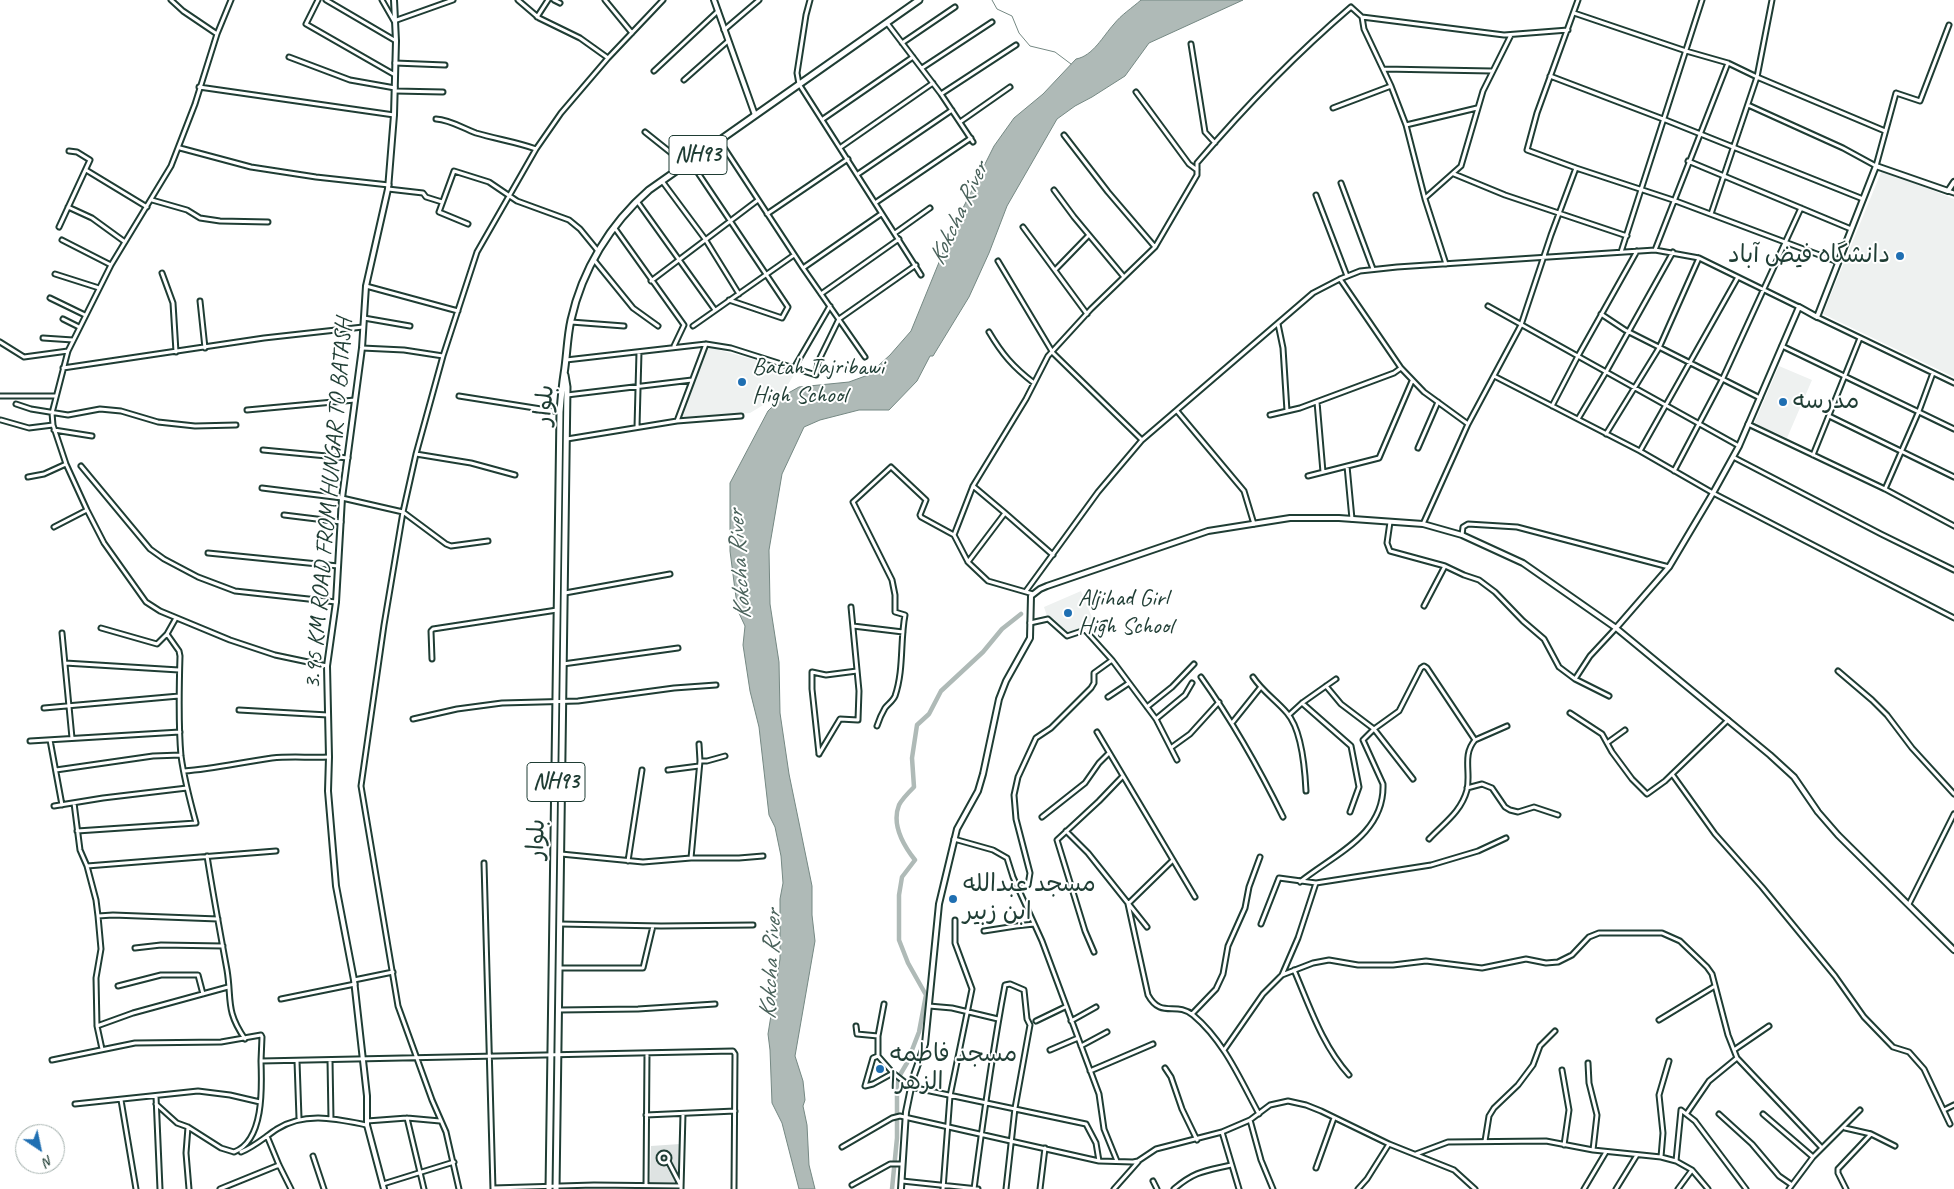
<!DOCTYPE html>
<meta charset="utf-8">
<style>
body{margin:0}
#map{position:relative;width:1954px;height:1189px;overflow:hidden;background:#fff;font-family:Caveat,sans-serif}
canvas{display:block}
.north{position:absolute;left:15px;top:1124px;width:50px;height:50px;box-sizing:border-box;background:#fff;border:1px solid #a5b1ae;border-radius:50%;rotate:146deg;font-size:14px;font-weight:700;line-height:20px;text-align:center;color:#1f3d34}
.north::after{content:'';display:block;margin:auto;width:18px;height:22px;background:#1f6fb2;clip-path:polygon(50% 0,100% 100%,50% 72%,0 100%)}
</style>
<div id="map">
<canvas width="1954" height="1189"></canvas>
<div class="north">N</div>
</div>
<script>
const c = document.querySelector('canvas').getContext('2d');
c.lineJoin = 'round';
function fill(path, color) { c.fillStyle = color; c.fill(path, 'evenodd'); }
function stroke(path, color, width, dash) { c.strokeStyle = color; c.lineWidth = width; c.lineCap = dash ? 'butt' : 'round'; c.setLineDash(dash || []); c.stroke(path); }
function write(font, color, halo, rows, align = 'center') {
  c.font = font + ' Caveat,"Playpen Sans Arabic",sans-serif'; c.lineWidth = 4; c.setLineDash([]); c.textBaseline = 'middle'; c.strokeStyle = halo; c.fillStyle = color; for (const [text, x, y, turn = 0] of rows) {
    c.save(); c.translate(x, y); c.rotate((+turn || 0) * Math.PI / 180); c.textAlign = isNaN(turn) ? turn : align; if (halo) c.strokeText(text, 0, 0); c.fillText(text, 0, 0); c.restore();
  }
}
const built = new Path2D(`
 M 1882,170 L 1954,199 L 1954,377 L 1823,314 Z
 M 708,347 L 796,371 L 783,393 L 750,413 L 679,419 Z
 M 1779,366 L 1812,380 L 1787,438 L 1754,424 Z
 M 1081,591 L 1094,622 L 1064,634 L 1048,619 L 1044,607 Z`);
const green = new Path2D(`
 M 680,1144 L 678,1182 L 650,1182 L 651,1146 Z`);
const water = new Path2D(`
 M 1141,0 L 1243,0 L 1149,43 L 1125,76 L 1092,97 L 1075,106 L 1057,119 L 1007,206 L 989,253 L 969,297 L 933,356 L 930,356 L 917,381 L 889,410 L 859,410 L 820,420 L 804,427 L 782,474 L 769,550 L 770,604 L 779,662 L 780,713 L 789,774 L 812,886 L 812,915 L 815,941 L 795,1056 L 803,1081 L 805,1100 L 803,1106 L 807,1125 L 809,1165 L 815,1189 L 799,1189 L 782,1123 L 772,1103 L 770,1050 L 768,1034 L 780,959 L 780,899 L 783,883 L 781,856 L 775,827 L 769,815 L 759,727 L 750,691 L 743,645 L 745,626 L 738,611 L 735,590 L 730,551 L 730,483 L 768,411 L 783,396 L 799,387 L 849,382 L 868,375 L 890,355 L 911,331 L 953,228 L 994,146 L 1014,118 L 1043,94 L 1076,59 C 1093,56 1103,36 1114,24 C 1121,15 1132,8 1141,0 Z`);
const stream = new Path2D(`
 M 992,0 L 997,9 L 1012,16 L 1019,33 L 1030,46 L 1055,52 L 1071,64`);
const canal = new Path2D(`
 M 892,1189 L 897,1138 L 897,1080 L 907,1063 L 919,1032 L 926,995 L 908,963 L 899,940 L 899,895 L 902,877 L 915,860 C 904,846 891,825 899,805 C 902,799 909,792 914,787 L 912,758 L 917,725 L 929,714 L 941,691 L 983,652 L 1002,629 L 1021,614`);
const minor = new Path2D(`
 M 171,0 L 183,11 L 217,34
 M 231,0 L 217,34 L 195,104 L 171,166 L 111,265 L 68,351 L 52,413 L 53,425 L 66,464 L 87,510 L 104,543 L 146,602 L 160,611 L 230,640 L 275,655 L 327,666
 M 318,0 L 306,24 L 395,75
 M 326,0 L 396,41
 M 382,0 L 394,21 L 453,0
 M 518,0 L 539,18 L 580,38 L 608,58
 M 554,0 L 560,3
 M 605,0 L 632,33
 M 810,0 L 806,15 L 797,73 L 799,84 L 921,275
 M 1578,0 L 1537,113 L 1527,150 L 1576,168 L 1673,200 L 1838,262
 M 1574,13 L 1686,51 L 1728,63 L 1757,77 L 1885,131
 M 537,17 L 548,0
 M 1362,17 L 1504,35 L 1568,30
 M 887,23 L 941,94 L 973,142
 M 724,30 L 759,0
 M 902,43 L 955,7
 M 1191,44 L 1205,132 L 1215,143
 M 289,57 L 350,80 L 395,88
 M 395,63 L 445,65
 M 922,68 L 992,22
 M 1383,69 L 1492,71
 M 654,71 L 718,11
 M 1550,76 L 1663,119 L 1863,199
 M 684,80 L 728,41
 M 199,87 L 394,115
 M 395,91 L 443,92
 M 1136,92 L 1189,164 L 1197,170
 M 941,94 L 1016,45
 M 1748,105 L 1843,148 L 1876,166 L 1896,93 L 1920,101 L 1949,25
 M 1333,108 L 1391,86
 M 436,119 C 451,120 462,128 476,133 C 496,139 517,142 536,149
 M 823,119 L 913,57
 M 960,122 L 1010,87
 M 1406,125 L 1477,108
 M 645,132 L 685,164
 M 1064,135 L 1108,192 L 1155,247
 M 719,140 L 803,268 L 865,357
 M 841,147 L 933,83
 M 180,148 L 251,167 L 316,177 L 389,185
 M 690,161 L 788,307 L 782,318 L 729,300
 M 1688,161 L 1851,229
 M 86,170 L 147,207
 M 858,174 L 952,110
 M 1454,174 L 1505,195 L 1627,236
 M 662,181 L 705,239 L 739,294
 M 1341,183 L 1373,269
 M 388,189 L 423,193 L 426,197 L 442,202
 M 1054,190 L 1074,217 L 1124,277
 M 1948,191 L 1954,193
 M 1316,195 L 1347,276
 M 1425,198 L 1461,166 L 1483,91 L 1511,35
 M 152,200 L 187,210 L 200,218 L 220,221 L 268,222
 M 637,201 L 715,310
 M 875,203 L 971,138
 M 68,207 L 92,218 L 125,242
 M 767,214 L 848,159
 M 1711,214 L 1757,77 L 1772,0
 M 468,224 L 439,212 L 454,171 L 489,182 L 517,201 L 569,220 L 580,229 L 598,251
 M 59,227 L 90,160 L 77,152 L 69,151
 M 614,227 L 684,325 L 674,346
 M 1023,227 L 1087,314
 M 895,233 L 930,208
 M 62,240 L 111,265
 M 1655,250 L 1728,63
 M 1621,252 L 1702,0
 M 594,260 L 633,308 L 658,326
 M 998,261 L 1053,353 L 1142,440
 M 803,268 L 881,214
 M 1055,270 L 1089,235
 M 162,273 L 173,303 L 176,352
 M 55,274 L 99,288
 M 1340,279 L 1401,368 L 1424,392 L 1468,424
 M 651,281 L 758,200
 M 366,286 L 458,311
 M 821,294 L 899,239
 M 50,298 L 85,315
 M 200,301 L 205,348
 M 1488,306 L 1739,446
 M 1601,314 L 1625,330 L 1760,398
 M 1817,317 L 1954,383
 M 364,318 L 410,326
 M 63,319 L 79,327
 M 571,322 L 624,326
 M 1278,324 L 1283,348 L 1287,411
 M 693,326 L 794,255
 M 989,332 C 1002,354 1013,367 1034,383
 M 43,338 L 73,340
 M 0,342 L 24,357 L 68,351
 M 1782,346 L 1954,429
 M 362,348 L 404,350 L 443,356
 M 566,360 L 706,344 L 731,348 L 816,375 L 818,362 L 839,319 L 916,265
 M 63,368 L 264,338 L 363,327
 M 794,368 L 830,306
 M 1494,376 L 1640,451 L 1713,493 L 1954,618
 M 567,395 L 692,380
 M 0,396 L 56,396
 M 459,396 L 560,412
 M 1317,402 L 1323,472
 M 16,404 L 31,409 L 68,415 L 100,409 L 121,411 L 158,422 L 195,426 L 236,425
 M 1552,406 L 1578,356 L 1637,251
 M 247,410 L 355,400
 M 1177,411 L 1244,491 L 1254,524
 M 1270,415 L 1300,408 L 1394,373 L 1401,368
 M 1829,416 L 1954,477
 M 1578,419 L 1606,372 L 1673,252
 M 1,420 L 29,428 L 53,425
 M 677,421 L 706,344
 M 1748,424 L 1885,489 L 1954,526
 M 637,427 L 639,352
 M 54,430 L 92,436
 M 1606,434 L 1659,348 L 1699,258
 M 567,439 L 677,421 L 741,416
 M 1418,448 L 1438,402
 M 263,450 L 348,458
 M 1640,451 L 1738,277
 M 416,454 L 471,463 L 515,475
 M 1813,455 L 1860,338
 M 1733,457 L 1881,534 L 1954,570
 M 81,466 L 150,549 L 164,559 L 198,577 L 235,591 L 336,602
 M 1347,466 L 1352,519
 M 1674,471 L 1722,380 L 1801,208
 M 1308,476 L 1379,458 L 1412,381
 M 28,477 L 44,474 L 66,464
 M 973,486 L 1005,513 L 1053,555
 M 262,488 L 342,498 L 403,512 L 446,544 L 451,546 L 488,541
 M 1885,489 L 1919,411 L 1933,373
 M 284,515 L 341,522
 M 1390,522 L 1387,543 L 1390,551 L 1445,566 L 1464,575 L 1479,580 L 1495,592 L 1523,621 L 1544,639 L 1559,667 L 1575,679 L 1609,696
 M 1423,524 L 1468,424 L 1521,325 L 1551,235 L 1576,168
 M 54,527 L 87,510
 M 1462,535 L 1463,527 L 1468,524 L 1517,527 L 1669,567
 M 208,553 L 338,566
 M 968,562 L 1005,513
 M 1026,591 L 1098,492 L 1142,440 L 1313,293 L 1340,279 L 1360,271 L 1397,267 L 1655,250 L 1699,258 L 1799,307
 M 565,593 L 670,574
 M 1033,594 L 988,581 L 968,562 L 954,535 L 973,486 L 1026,399 L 1048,356 L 1091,309 L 1155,247 L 1197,175 L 1197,163 C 1244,108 1296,54 1351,7 L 1362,17 L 1364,29 L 1391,86 L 1406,125 L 1425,199 L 1446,264
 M 1424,606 L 1445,566
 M 853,626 L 903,632
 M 101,628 L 157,644 L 167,634 L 176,618
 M 1085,630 L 1106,623
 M 62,633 L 72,738
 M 432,659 L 431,631 L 433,629 L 557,610
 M 1112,660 L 1156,719 L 1177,760
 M 65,663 L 179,670
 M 563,664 L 678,648
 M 1838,671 L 1872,700 L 1887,715 L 1912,748 L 1954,794
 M 1201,677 C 1233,722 1259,768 1283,817
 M 1253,677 C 1263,692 1276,700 1287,713 C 1302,730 1305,770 1306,791
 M 1575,679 L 1590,656 L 1616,628
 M 1326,686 L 1341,704 L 1374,729 L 1413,779
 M 1108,697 L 1129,683
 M 1302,703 L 1351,746 L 1359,787 L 1350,812
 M 1147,707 L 1172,687 L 1194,664
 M 44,708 L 179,696
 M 239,710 L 328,715
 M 1570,713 L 1602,734 L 1612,752 L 1632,779 L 1647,794 L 1665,781 L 1728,720
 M 1289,715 L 1302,703 L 1336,679
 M 413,719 L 457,709 L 502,703 L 578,701 L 674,688 L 716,685
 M 1156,719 L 1185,695 L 1192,683
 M 1232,723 L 1260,688
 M 877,726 C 879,720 882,713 885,708 C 888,704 893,701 895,696 C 904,670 900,641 905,615 L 895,612 L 895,595 L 892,580 L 853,502 L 891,467 L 926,500 L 920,515 L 921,517 L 954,535
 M 1097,732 L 1195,897
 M 50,740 L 62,805
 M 30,741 L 180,732
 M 1607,743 L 1625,730
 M 1172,747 L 1190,734 L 1219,702
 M 819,754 L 840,719 L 858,720 L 859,691 L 851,607
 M 819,754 L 812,689 L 812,672 L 826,675 L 857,671
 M 700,761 L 707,761 L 725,756
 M 56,770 L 153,756 L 181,755
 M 668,770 L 699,766
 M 184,771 C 214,769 242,762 272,758 C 291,756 310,758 329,757
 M 1672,774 L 1715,834 L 1762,887 L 1835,976 L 1864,1017 L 1893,1047 L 1909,1052 L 1924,1069 L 1950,1124
 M 1467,788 L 1482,784 L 1492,788 L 1505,807 L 1510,810 L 1518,812 L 1534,807 L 1558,815
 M 74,803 L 80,850 L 87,866 L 96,900 L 98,916 L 101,949 L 96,978 L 97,1026 L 102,1049
 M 54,806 L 103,798 L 187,788
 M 1042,817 L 1085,783 L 1099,763 L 1109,753
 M 77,831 L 196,823 C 190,801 184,778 181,756 C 178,722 179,689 180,656 L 179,651 L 167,634
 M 1066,831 L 1088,853 L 1147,927
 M 954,839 L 993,850 L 1007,858 L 1013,877 L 1042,941 L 1099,1094 L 1104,1129 L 1117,1161
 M 1429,839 C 1444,823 1461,812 1467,790 C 1471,772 1462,755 1475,740 L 1507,726
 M 561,854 L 643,862 L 691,858 L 739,858 L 763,856
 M 207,856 C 213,894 220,932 227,970 C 232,1000 225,1010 245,1039
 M 691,858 L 700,761 L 699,744
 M 1173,860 L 1128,904 L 1148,995 C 1161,1019 1176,1001 1193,1015 C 1224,1041 1240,1079 1259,1114
 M 628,861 L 642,770
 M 484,863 L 493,1189
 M 87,866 L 276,851
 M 1300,882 C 1333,855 1385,835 1383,784 L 1363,740 L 1374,729 L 1399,711 L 1421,668 L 1424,666 L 1427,668 L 1475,740
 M 1017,889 L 1028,885 L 1030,873 L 1016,819 L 1014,795 L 1018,777 L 1036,738 L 1051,728 L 1091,688 L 1094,683 L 1094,673 L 1112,660 L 1085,630 L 1067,636 L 1048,619 L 1030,623
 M 1909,904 L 1954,814
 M 98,916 L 113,915 L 218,919
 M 560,924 L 661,926 L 753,925
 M 1261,924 L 1279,878 L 1316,883 L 1431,865 L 1478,851 L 1506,838
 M 984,931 L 1016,926 L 1034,924
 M 135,948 L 161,945 L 223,946
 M 1094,952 L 1085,931 L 1057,840 L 1099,801 L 1123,776
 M 559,968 L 643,968 L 653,926
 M 1294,970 C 1310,1007 1322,1045 1349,1075
 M 1282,975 L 1298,938 L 1316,883
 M 354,980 L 393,972
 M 118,986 L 161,975 L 198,975 L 203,994
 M 281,999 L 355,984
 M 884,1004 L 878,1036 L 878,1056 L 893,1073 L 911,1087 L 1086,1124 L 1096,1143 L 1099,1161
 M 929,1006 L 952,1008 L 998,1019
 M 559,1010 L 638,1009 L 715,1004
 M 1192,1014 L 1216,989 L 1223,974 L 1228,946 L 1245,908 L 1249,887 L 1260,857
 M 1659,1020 L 1715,986
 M 1036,1021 L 1065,1007
 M 1071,1021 L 1096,1007
 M 97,1026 L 133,1013 L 228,987
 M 856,1026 L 857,1034 L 878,1036
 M 1081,1046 L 1107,1032
 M 1050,1050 L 1078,1038
 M 1224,1050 L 1263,994 L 1282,975 L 1313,963 L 1329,960 L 1358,965 L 1393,965 L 1426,961 L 1482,968 L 1526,959 L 1546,963 L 1558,962 L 1572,955 L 1589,937 L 1599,933 L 1662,933 L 1680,941 L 1707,967 L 1712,974 L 1728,1035 L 1737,1058 L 1822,1148
 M 1734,1050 L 1769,1026
 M 878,1056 L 873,1058 L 865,1086 L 873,1084 L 893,1073
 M 52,1060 L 135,1043 L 221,1042 L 261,1035 L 262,1037 L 261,1061
 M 330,1060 L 331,1119
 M 297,1061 L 299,1118
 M 1588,1063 L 1589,1083 L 1597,1115 L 1593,1150
 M 1165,1068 L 1171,1077 L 1182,1109 L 1197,1140
 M 1562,1070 L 1569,1110 L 1564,1145
 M 1090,1071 L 1153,1044
 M 156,1096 L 160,1189
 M 121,1100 L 136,1189
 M 75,1104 L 198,1091 L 230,1095 L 260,1102
 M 156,1104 L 177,1123 L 188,1127 L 221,1148 L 234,1152
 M 1944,1110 L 1954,1105
 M 1687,1113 L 1709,1081 L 1737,1058
 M 1719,1114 L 1752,1144 L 1779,1176 L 1792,1185
 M 1763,1114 L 1813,1157
 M 646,1115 L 735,1111
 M 407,1118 L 424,1189
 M 1250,1120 L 1261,1160 L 1273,1189
 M 367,1121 L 407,1118 L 440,1121
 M 188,1127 L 186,1153 L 189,1189
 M 1845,1128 L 1871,1134 L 1895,1146
 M 1222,1132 L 1239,1189
 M 267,1136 L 279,1165 L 291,1189
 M 1485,1141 L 1489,1116 L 1494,1108 L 1518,1085 L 1533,1065 L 1540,1046 L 1555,1031
 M 1389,1144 L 1454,1170 L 1475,1189
 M 842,1147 L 892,1118 L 900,1116 L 1099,1161 L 1133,1162 L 1138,1161 L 1156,1149 L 1222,1132 L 1250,1120 L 1270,1105 L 1288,1101 L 1306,1105 L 1321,1111 L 1389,1144 L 1367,1179 L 1358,1189
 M 234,1152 C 264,1141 262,1088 261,1061 L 733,1051 L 735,1054 L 734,1189
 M 241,1152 C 254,1147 265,1137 277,1129 C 305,1111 337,1119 367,1125
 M659 1158a5 5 0 1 1 10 0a5 5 0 1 1-10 0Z
 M 1416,1154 L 1448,1142 L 1546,1141 L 1593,1150 L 1661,1157 L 1676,1161 L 1692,1170 L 1708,1189
 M 313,1156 L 324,1189
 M 1661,1157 L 1663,1133 L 1659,1095 L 1669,1061
 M 1676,1161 L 1681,1110 L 1695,1121 L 1746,1189
 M 1316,1168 L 1334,1118
 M 902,1181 L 978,1189
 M 1153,1181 L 1157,1189
 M 383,1184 L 454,1162
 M 646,1185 L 647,1053
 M 852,1185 L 890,1164 L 902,1164
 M 493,1188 L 594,1185 L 681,1186 L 668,1161
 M 220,1189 L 279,1165
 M 459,1189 L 446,1132 L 432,1100 L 398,1006 L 361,786 L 384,625 L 403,512 L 416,454 L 443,356 L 477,252 L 536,149 L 561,113 L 608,58 L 663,0
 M 681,1189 L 683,1114
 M 943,1189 L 950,1096 L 972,989 L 955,943 L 955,920
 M 974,1189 C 983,1120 992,1053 1005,985 L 1010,984 L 1024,990 L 1027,1019 L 1030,1025 L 1015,1108 L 1006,1189
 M 1040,1189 L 1045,1148
 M 1114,1189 L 1138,1162
 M 1174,1189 C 1195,1171 1205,1171 1231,1165
 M 1584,1189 L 1606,1152
 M 1616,1189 L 1637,1155
 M 1678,1189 L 1692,1170
 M 1789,1189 L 1813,1157 L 1860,1110
 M 1846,1189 L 1838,1173 L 1838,1169 L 1871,1134`);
const tertiary = new Path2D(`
 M 714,0 L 755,115
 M 1616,628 L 1669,567 L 1713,493 L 1739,446 L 1799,307 L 1817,317 L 1876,166 L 1948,191 L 1954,182
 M 384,1189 L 367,1125 L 367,1096 L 354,980 L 336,886 L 328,791 L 329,757 L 327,666 L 336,602 L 342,498 L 362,348 L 366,286 L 388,189 L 394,115 L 396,41 L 394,0
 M 901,1189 L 906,1112 L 913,1078 L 925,1044 L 939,904 L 957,829 L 978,791 L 983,774 L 999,699 L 1006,681 L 1030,638 L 1031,596 L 1040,589 L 1047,586 L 1208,531 L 1290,518 L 1339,518 L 1423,524 L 1462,535 L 1523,563 L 1616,628 L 1770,755 L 1794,777 L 1818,812 L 1838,835 L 1954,950`);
const primary = new Path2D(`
 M 549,1189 L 560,412 C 561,399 562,387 564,374 C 567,356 567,338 571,320 C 582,270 610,224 649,190 L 919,0
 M 556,1189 L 567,387 L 565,375`);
const markers = [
 [1900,256,5,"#1f6fb2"],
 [742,382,5,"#1f6fb2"],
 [1783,402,5,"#1f6fb2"],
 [1068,613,5,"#1f6fb2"],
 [953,899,5,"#1f6fb2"],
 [880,1069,5,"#1f6fb2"]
];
const shields = [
 [698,155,58],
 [556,782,58]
];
const shieldNames = [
 ["NH93",698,155],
 ["NH93",556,782]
];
const poiNames = [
 ["دانشگاه فیض آباد",1890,256,"right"],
 ["Batah Tajribawi",752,368],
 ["High School",752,396],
 ["مدرسه",1793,402],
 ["Aljihad Girl",1078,599],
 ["High School",1078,627],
 ["مسجد عبدالله",963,885],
 ["ابن زبیر",963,913],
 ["مسجد فاطمه",890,1055],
 ["الزهرا",890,1083]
];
const streetNames = [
 ["بلوار",545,405,-85],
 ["3.95 KM ROAD FROM HUNGAR TO BATASH",329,504,-85],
 ["بلوار",537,839,-88]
];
const waterNames = [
 ["Kokcha River",959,214,-65],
 ["Kokcha River",740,565,-94],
 ["Kokcha River",771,965,-87]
];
fill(built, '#eef1f0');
fill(green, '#dee3e2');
fill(water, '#afbab7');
stroke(water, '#758883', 1);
stroke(stream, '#758883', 1);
stroke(canal, '#afbab7', 4.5);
stroke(minor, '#1f3d34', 7);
stroke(tertiary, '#1f3d34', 8);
stroke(primary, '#1f3d34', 9);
stroke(minor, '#fff', 3);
stroke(tertiary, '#fff', 4);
stroke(primary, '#fff', 5);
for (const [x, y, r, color] of markers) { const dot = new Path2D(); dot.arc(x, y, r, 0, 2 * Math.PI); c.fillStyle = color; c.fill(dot); stroke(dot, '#fff', 2); }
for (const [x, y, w] of shields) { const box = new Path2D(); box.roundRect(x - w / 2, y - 19.5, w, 39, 4); c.fillStyle = '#fff'; c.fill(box); stroke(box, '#1f3d34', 1); }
write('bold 22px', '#1f3d34', null, shieldNames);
write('24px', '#1f3d34', '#fff', poiNames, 'left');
write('24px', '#1f3d34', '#fff', streetNames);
write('italic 25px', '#4a625b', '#fff', waterNames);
</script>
